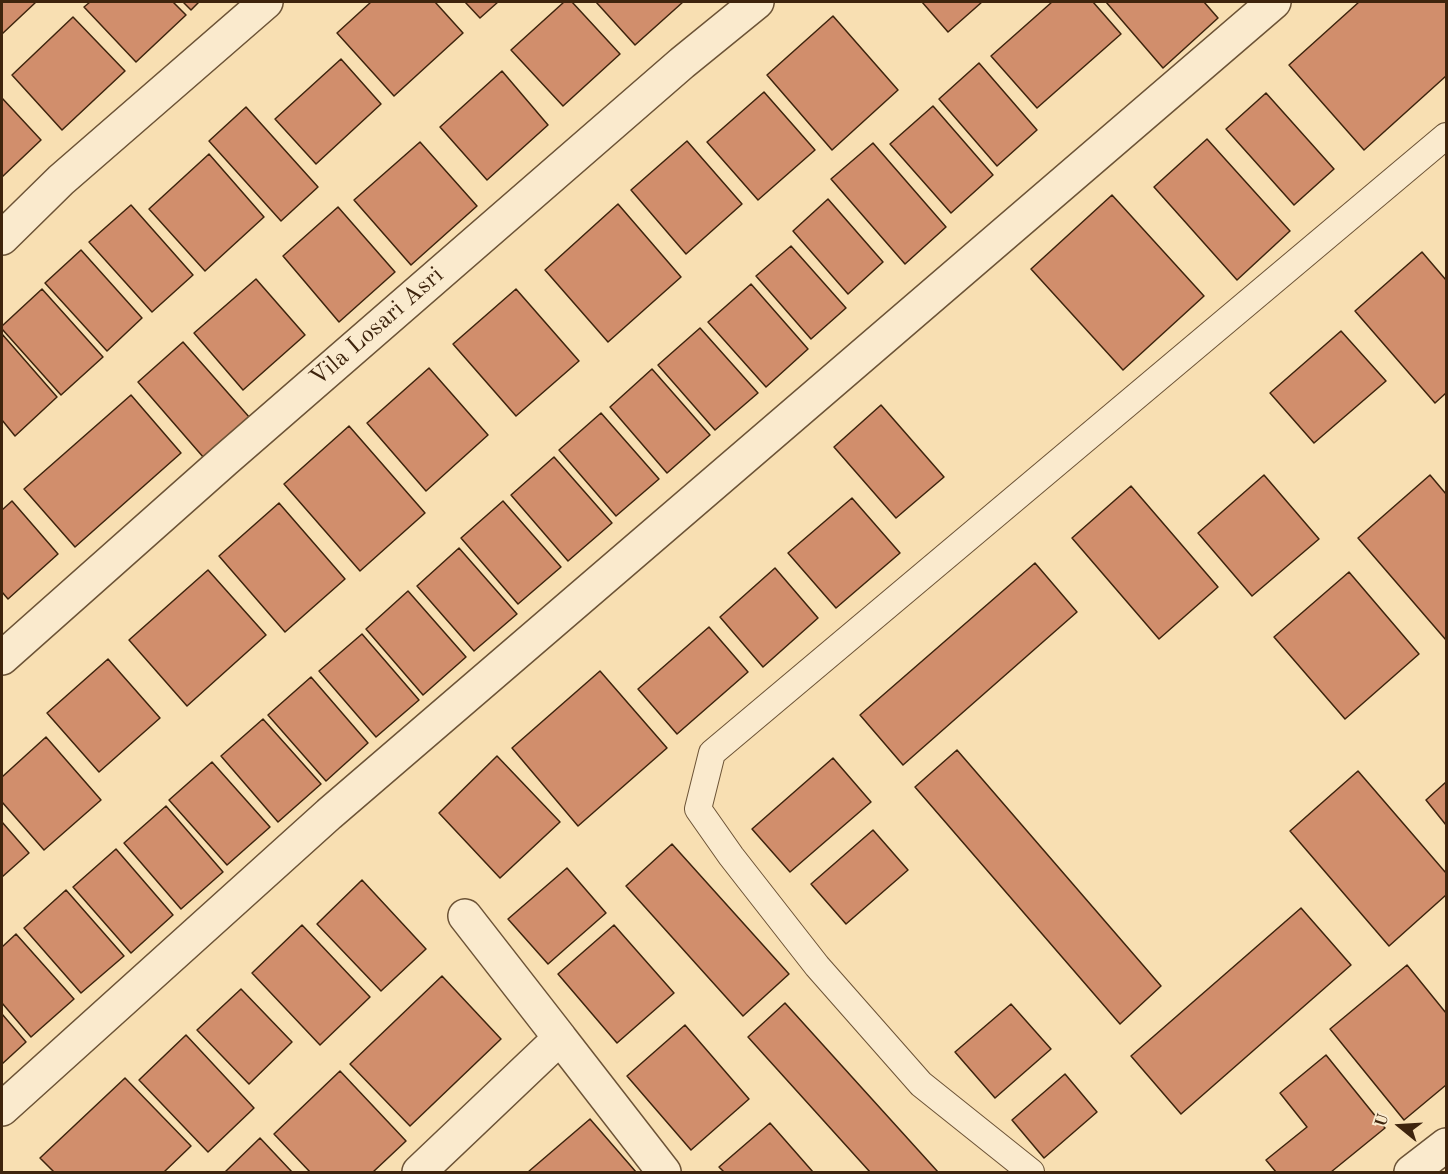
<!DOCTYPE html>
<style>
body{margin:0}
#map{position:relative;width:1448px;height:1174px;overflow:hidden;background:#f8dfb2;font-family:"Old Standard TT",serif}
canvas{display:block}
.frame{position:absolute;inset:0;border:3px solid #3e240d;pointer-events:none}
.north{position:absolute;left:1370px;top:1096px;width:60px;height:60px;-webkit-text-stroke:4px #faeacd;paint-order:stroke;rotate:288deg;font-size:16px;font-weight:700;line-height:24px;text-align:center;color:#3e240d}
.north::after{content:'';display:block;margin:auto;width:21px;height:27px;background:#3e240d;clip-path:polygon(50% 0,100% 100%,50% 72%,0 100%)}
</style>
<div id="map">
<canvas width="1448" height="1174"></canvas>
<div class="frame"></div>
<div class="north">U</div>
</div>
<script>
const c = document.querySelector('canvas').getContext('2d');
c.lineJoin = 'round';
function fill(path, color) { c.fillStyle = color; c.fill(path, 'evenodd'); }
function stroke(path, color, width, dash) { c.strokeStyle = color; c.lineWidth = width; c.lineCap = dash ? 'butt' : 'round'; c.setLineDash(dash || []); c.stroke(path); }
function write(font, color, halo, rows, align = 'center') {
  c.font = font + ' "Old Standard TT",serif'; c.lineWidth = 4.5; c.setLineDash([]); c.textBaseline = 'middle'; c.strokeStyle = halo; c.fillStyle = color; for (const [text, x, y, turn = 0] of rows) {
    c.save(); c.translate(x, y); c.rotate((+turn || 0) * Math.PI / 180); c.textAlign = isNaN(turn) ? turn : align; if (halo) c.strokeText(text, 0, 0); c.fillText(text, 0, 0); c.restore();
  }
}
const building = new Path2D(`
 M 2,2 L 36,2 L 2,34 Z
 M 90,2 L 173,2 L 186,15 L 136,62 L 84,7 Z
 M 183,2 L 199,2 L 191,10 Z
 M 371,2 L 435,2 L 463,33 L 394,96 L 337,33 Z
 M 465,2 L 498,2 L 480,18 Z
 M 564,2 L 572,2 L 620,54 L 563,106 L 511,50 Z
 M 596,2 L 683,2 L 635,45 Z
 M 922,2 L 982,2 L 948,32 Z
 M 1052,2 L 1093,2 L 1121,34 L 1037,108 L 991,56 Z
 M 1106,2 L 1204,2 L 1218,18 L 1163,68 Z
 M 1359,2 L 1446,2 L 1446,76 L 1364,150 L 1289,65 Z
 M 833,16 L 898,90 L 832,150 L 767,75 Z
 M 73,17 L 125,71 L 62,130 L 12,75 Z
 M 341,59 L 381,104 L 316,164 L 275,119 Z
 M 979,63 L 1037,130 L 997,166 L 939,99 Z
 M 502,71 L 548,125 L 487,180 L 440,127 Z
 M 764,92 L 815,150 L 758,200 L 707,142 Z
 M 1266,93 L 1334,169 L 1294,205 L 1226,129 Z
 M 2,98 L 41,140 L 2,177 Z
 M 933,106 L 993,175 L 951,213 L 890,144 Z
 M 246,107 L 318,187 L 281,221 L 209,141 Z
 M 1207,139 L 1290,231 L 1237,280 L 1154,187 Z
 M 687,141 L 742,204 L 686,254 L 631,190 Z
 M 420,142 L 477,206 L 411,265 L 354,200 Z
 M 873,143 L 946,227 L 905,264 L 831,179 Z
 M 209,154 L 264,217 L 205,271 L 149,209 Z
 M 1112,195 L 1204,296 L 1123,370 L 1031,269 Z
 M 828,199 L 883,262 L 848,294 L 793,231 Z
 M 618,204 L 681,277 L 608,342 L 545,270 Z
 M 131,205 L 193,275 L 152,312 L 89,242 Z
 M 338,207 L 395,272 L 339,322 L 283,256 Z
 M 791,246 L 846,308 L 811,339 L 756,276 Z
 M 81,250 L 142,318 L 107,351 L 45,283 Z
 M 1422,252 L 1446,280 L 1446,393 L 1435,403 L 1355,311 Z
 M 256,279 L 305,335 L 243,390 L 194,333 Z
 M 751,284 L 808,349 L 766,387 L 708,322 Z
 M 42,289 L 103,357 L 61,395 L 2,329 L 2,326 Z
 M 516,289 L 579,361 L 516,416 L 453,344 Z
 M 700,328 L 758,393 L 715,430 L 658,365 Z
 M 1341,331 L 1386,381 L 1314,443 L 1270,393 Z
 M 2,334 L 57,397 L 15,436 L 2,420 Z
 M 183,342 L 250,418 L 204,458 L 138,382 Z
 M 429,368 L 488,435 L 426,491 L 367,423 Z
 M 652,369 L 710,435 L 667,473 L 610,407 Z
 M 131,395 L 181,453 L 75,547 L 24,489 Z
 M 881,405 L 944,477 L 896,518 L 834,447 Z
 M 601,413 L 659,479 L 616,516 L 559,450 Z
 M 349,426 L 425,513 L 360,571 L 284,484 Z
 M 554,457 L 612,523 L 568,561 L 511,495 Z
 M 1264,475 L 1319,539 L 1252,596 L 1198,533 Z
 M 1430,475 L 1446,494 L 1446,640 L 1358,538 Z
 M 1131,486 L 1218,587 L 1159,639 L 1072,538 Z
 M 852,498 L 900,553 L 836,608 L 788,553 Z
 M 12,501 L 58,554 L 8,599 L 2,592 L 2,510 Z
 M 503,501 L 561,567 L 518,604 L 461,538 Z
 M 279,503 L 345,579 L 285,632 L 219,556 Z
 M 459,548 L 517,614 L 474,651 L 417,586 Z
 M 1035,563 L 1077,612 L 903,765 L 860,715 Z
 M 775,568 L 818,618 L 763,667 L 720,617 Z
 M 208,570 L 266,635 L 187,706 L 129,640 Z
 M 1349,572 L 1419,654 L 1345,719 L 1274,637 Z
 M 408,591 L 466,657 L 423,695 L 366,629 Z
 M 709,627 L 748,672 L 677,734 L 638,689 Z
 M 362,634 L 419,700 L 376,737 L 319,671 Z
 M 108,659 L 160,718 L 99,772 L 47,713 Z
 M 600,671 L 667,748 L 578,826 L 512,748 Z
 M 311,677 L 368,743 L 326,781 L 268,715 Z
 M 263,719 L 321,784 L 278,822 L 221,756 Z
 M 46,737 L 101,800 L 44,850 L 2,802 L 2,777 Z
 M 957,750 L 1161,986 L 1120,1024 L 915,787 Z
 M 497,756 L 560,822 L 500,878 L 439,813 Z
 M 833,758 L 871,802 L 790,872 L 752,829 Z
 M 212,762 L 270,827 L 227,865 L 169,800 Z
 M 1358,771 L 1446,873 L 1446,895 L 1389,946 L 1290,831 Z
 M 1446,782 L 1446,825 L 1426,800 Z
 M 166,806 L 223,872 L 181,909 L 124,843 Z
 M 2,822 L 29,853 L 2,877 Z
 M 873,830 L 908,870 L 846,924 L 811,884 Z
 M 672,844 L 789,974 L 743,1016 L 626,886 Z
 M 116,849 L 173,915 L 131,953 L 73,887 Z
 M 567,868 L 606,913 L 548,964 L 508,919 Z
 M 362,880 L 426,949 L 381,991 L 317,924 Z
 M 66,890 L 124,956 L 81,993 L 24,928 Z
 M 1301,908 L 1351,965 L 1181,1114 L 1131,1056 Z
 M 302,925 L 370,997 L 320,1045 L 252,973 Z
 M 614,925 L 674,993 L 617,1043 L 558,974 Z
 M 16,934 L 74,999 L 31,1037 L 2,1003 L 2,947 Z
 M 1407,965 L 1446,1013 L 1446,1085 L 1404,1120 L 1330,1029 Z
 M 442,976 L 501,1039 L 410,1126 L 350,1064 Z
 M 241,989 L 292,1042 L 249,1084 L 197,1030 Z
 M 785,1003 L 938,1172 L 870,1172 L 748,1037 Z
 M 1011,1004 L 1051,1049 L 995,1098 L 955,1052 Z
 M 2,1014 L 26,1042 L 2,1064 Z
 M 685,1025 L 749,1099 L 691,1150 L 627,1076 Z
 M 186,1035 L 254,1108 L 208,1152 L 139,1080 Z
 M 1326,1055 L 1385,1128 L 1331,1172 L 1276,1172 L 1266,1160 L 1307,1127 L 1280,1093 Z
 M 340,1071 L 406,1141 L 373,1172 L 310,1172 L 274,1134 Z
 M 1065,1074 L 1097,1112 L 1044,1158 L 1012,1120 Z
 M 125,1078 L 191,1146 L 164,1172 L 54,1172 L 40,1158 Z
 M 590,1119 L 636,1172 L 528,1172 Z
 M 770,1123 L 813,1172 L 724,1172 L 719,1167 Z
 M 260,1138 L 292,1172 L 225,1172 Z`);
const lane = new Path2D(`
 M 1031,1172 L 921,1084 L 817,966 L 731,856 L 698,809 L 712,753 L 1446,136`);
const street = new Path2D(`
 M 2,238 L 61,180 L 266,2
 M 2,658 L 225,460 L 682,63 L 757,2
 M 465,916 L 560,1038
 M 2,1109 L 329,814 L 1274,2
 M 419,1172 L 560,1038 L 664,1172
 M 1411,1172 L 1446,1145`);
const streetNames = [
 ["Vila Losari Asri",377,327,-41]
];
fill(building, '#d18e6c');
stroke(building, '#3e240d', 1.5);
stroke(lane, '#6c5336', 28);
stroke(street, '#6c5336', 36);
stroke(lane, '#faeacd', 26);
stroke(street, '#faeacd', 33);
write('24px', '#3e240d', '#faeacd', streetNames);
</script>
